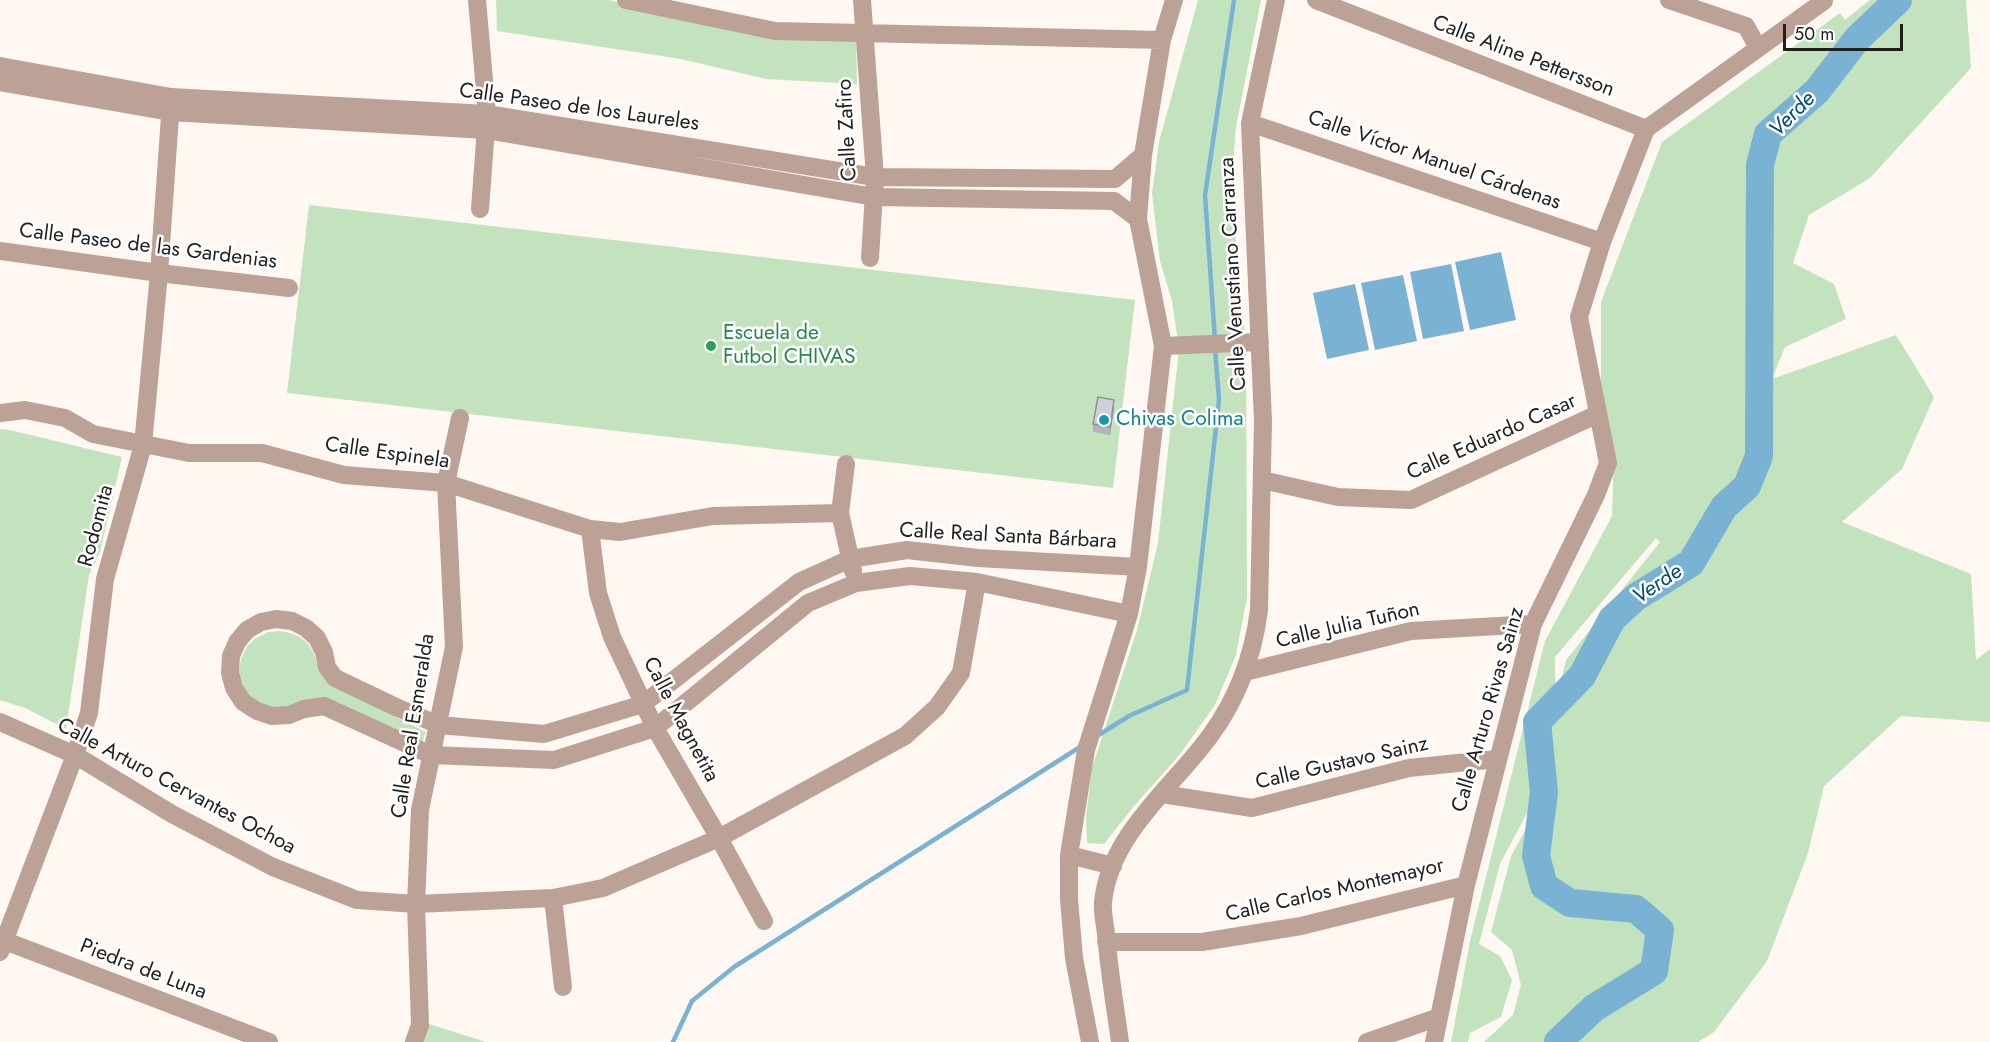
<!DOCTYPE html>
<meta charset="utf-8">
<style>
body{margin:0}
#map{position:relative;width:1990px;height:1042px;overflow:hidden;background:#fff8f2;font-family:Jost,sans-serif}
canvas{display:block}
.scale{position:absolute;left:1783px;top:24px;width:120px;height:27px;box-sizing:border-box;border:3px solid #221e1c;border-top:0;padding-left:8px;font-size:18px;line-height:21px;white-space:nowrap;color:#221e1c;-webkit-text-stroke:4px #fff;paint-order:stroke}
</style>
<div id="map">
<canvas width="1990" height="1042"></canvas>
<div class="scale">50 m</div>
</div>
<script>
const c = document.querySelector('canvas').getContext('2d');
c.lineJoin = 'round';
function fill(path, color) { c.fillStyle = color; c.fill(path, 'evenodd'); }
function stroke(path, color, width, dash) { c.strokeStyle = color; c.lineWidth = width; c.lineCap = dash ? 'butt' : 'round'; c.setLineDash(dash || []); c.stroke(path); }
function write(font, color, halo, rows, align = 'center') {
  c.font = font + ' Jost,sans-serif'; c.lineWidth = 5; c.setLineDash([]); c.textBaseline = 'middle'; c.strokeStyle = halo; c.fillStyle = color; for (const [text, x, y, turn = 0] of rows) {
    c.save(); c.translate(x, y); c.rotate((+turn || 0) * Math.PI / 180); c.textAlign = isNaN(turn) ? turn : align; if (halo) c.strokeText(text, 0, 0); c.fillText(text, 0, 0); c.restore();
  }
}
const green = new Path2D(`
 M 496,0 L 609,0 L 763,36 L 856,40 L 857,84 L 766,79 L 681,59 L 497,31 Z
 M 1198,0 L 1261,0 L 1236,127 L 1231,191 L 1246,345 L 1247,597 L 1236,655 L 1215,705 L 1178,757 L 1134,806 L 1104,844 L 1087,843 L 1086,817 L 1092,768 L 1137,630 L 1158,543 L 1179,349 L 1172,301 L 1160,261 L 1152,193 L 1159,142 Z
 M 1870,0 L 1966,0 L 1971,68 L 1870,178 L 1809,215 L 1793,263 L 1834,284 L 1846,319 L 1785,347 L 1772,379 L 1896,335 L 1934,397 L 1902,469 L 1842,522 L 1971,574 L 1976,660 L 1990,649 L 1990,722 L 1901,716 L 1824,786 L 1808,853 L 1767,961 L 1714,1032 L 1698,1042 L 1484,1042 L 1513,1015 L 1521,985 L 1512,950 L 1491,932 L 1511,856 L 1553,780 L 1550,725 L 1566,660 L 1660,542 L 1656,538 L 1555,657 L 1555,690 L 1532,719 L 1537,794 L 1500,864 L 1479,944 L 1500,956 L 1512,980 L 1501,1017 L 1470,1033 L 1468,1042 L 1451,1042 L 1470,941 L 1545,641 L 1612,516 L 1614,454 L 1601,383 L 1601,302 L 1662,142 L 1840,13 L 1845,20 Z
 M 309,205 L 1135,300 L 1113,488 L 287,393 Z
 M 0,429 L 10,430 L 122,457 L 100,552 L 89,575 L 66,729 L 25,708 L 0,700 Z
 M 280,631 C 325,638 307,666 334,686 C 343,692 354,696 364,701 C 385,711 405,722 426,732 L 421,745 L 328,700 L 274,710 L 250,697 L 242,686 L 239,672 L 241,659 L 247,646 L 256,638 L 268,632 Z
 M 426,1023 L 486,1042 L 420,1042 Z`);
const water = new Path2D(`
 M 1501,252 L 1516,320 L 1470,330 L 1455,262 Z
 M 1451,264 L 1464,331 L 1423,339 L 1410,272 Z
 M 1403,275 L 1417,341 L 1375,350 L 1361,283 Z
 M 1355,284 L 1369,350 L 1327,359 L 1313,293 Z`);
const stream = new Path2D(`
 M 1215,340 L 1205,195 L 1234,0
 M 1097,736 L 1129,716 L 1187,690 L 1219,400 L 1215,348
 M 673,1042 L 692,1001 L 734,967 L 1080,747`);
const river = new Path2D(`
 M 1558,1042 L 1594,1008 L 1654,971 L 1660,930 L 1636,909 L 1570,903 L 1544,886 L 1536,856 L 1544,792 L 1537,722 L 1582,676 L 1612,619 L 1636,597 L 1691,563 L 1724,507 L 1747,486 L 1759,456 L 1760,165 L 1768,134 L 1817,91 L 1857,39 L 1898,0`);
const minor = new Path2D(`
 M 477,0 L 487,114 L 480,209
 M 626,0 L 775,31 L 1162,40
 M 862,0 L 875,177 L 870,258
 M 1316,0 L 1646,129
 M 1669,0 L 1746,26 L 1758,48
 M 0,66 L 171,97 L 487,114 L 875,177 L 1115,179 L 1143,155
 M 0,82 L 170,112 L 486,130 L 874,197 L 1114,201 L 1138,219
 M 1250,123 L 1602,242
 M 0,251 L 159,273 L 289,288
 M 1163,346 L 1260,342
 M 0,413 L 25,410 L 65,418 L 93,434 L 189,453 L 262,453 L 344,475 L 446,483 L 590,529 L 620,532 L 713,516 L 840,513
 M 846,464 L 840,513 L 853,571
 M 1262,480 L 1338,497 L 1411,500 L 1598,414
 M 590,529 L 598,593 L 612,637 L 655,728 L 719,838 L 764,921
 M 1129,614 L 977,582 L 910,576 L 856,583 L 808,603 L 655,728 L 554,760 L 431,755 L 324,706 L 304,709 L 289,715 L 272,716 L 257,711 L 243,702 L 234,688 L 230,673 L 231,656 L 237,642 L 247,630 L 261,622 L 276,619 L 292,621 L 306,628 L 317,638 L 324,652 L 327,667 L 335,678 L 398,708 L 439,725 L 544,734 L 643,704 L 799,582 L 850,559 L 907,550 L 978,558 L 1138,567
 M 1245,672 L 1411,631 L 1533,624
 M 0,722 L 75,755 L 172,814 L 273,867 L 357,900 L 416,904 L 553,898 L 603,888 L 719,838 L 905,736 L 937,707 L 961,673 L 977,582
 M 1162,794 L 1252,808 L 1409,768 L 1497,759
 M 1069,855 L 1113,866
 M 553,898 L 563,987
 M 0,939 L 269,1042
 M 1106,942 L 1202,942 L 1301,926 L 1466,885
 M 0,952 L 75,755 L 89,713 L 105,579 L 143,445 L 159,273 L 171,102
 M 414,1042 L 420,1025 L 416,904 L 420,810 L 454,647 L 446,483 L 460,418
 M 1090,1042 L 1074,958 L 1069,899 L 1069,855 L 1086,750 L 1129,614 L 1138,567 L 1163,346 L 1138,219 L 1143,155 L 1162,40 L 1174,0
 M 1120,1042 C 1115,1006 1109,970 1106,934 C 1105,924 1102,912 1103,902 C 1110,834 1172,788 1210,736 C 1238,698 1253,657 1259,610 L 1263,421 L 1250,123 L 1276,0
 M 1367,1042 L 1439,1017
 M 1434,1042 L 1466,885 L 1533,624 L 1596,495 L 1608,463 L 1579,317 L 1602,242 L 1646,129 L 1824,1`);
const wall = new Path2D(`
 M 1114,408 L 1110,435 L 1093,432 L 1093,424 Z`);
const shadedWall = new Path2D(`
 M 1114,400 L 1114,408 L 1110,435 L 1110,427 Z`);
const building = new Path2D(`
 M 1098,397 L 1114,400 L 1110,427 L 1093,424 Z`);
const markers = [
 [711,346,6,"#2e9e5b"],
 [1104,420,6,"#0f9aa8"]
];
const streetNames = [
 ["Calle Aline Pettersson",1523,57,21],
 ["Calle Paseo de los Laureles",579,108,8],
 ["Calle Zafiro",848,130,-93],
 ["Calle Víctor Manuel Cárdenas",1434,161,19],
 ["Calle Paseo de las Gardenias",148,247,7],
 ["Calle Venustiano Carranza",1234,274,-93],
 ["Calle Eduardo Casar",1492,438,-24],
 ["Calle Espinela",387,454,8],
 ["Rodomita",97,526,-75],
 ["Calle Real Santa Bárbara",1008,537,3],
 ["Calle Julia Tuñon",1348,626,-13],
 ["Calle Arturo Rivas Sainz",1489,710,-74],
 ["Calle Magnetita",680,720,62],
 ["Calle Real Esmeralda",414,726,-81],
 ["Calle Gustavo Sainz",1342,764,-13],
 ["Calle Arturo Cervantes Ochoa",176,787,28],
 ["Calle Carlos Montemayor",1335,891,-13],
 ["Piedra de Luna",143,970,21]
];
const leisureNames = [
 ["Escuela de",723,334],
 ["Futbol CHIVAS",723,358]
];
const cultureNames = [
 ["Chivas Colima",1116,420]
];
const waterNames = [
 ["Verde",1793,115,-45],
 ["Verde",1658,585,-34]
];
fill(green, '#c2e3bd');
fill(water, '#7ab2d4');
stroke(stream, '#7ab2d4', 4.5);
stroke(river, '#7ab2d4', 28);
stroke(minor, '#bba196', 18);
fill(wall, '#b2b3bb');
fill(shadedWall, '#919298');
fill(building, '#cfd0d9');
stroke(building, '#919298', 1.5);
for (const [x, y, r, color] of markers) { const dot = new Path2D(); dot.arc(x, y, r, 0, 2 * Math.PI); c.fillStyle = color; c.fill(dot); stroke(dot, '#fff', 2); }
write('21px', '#221e1c', '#fff', streetNames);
write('21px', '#27864d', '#fff', leisureNames, 'left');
write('21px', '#0d838f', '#fff', cultureNames, 'left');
write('italic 22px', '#004c6d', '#fff', waterNames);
</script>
